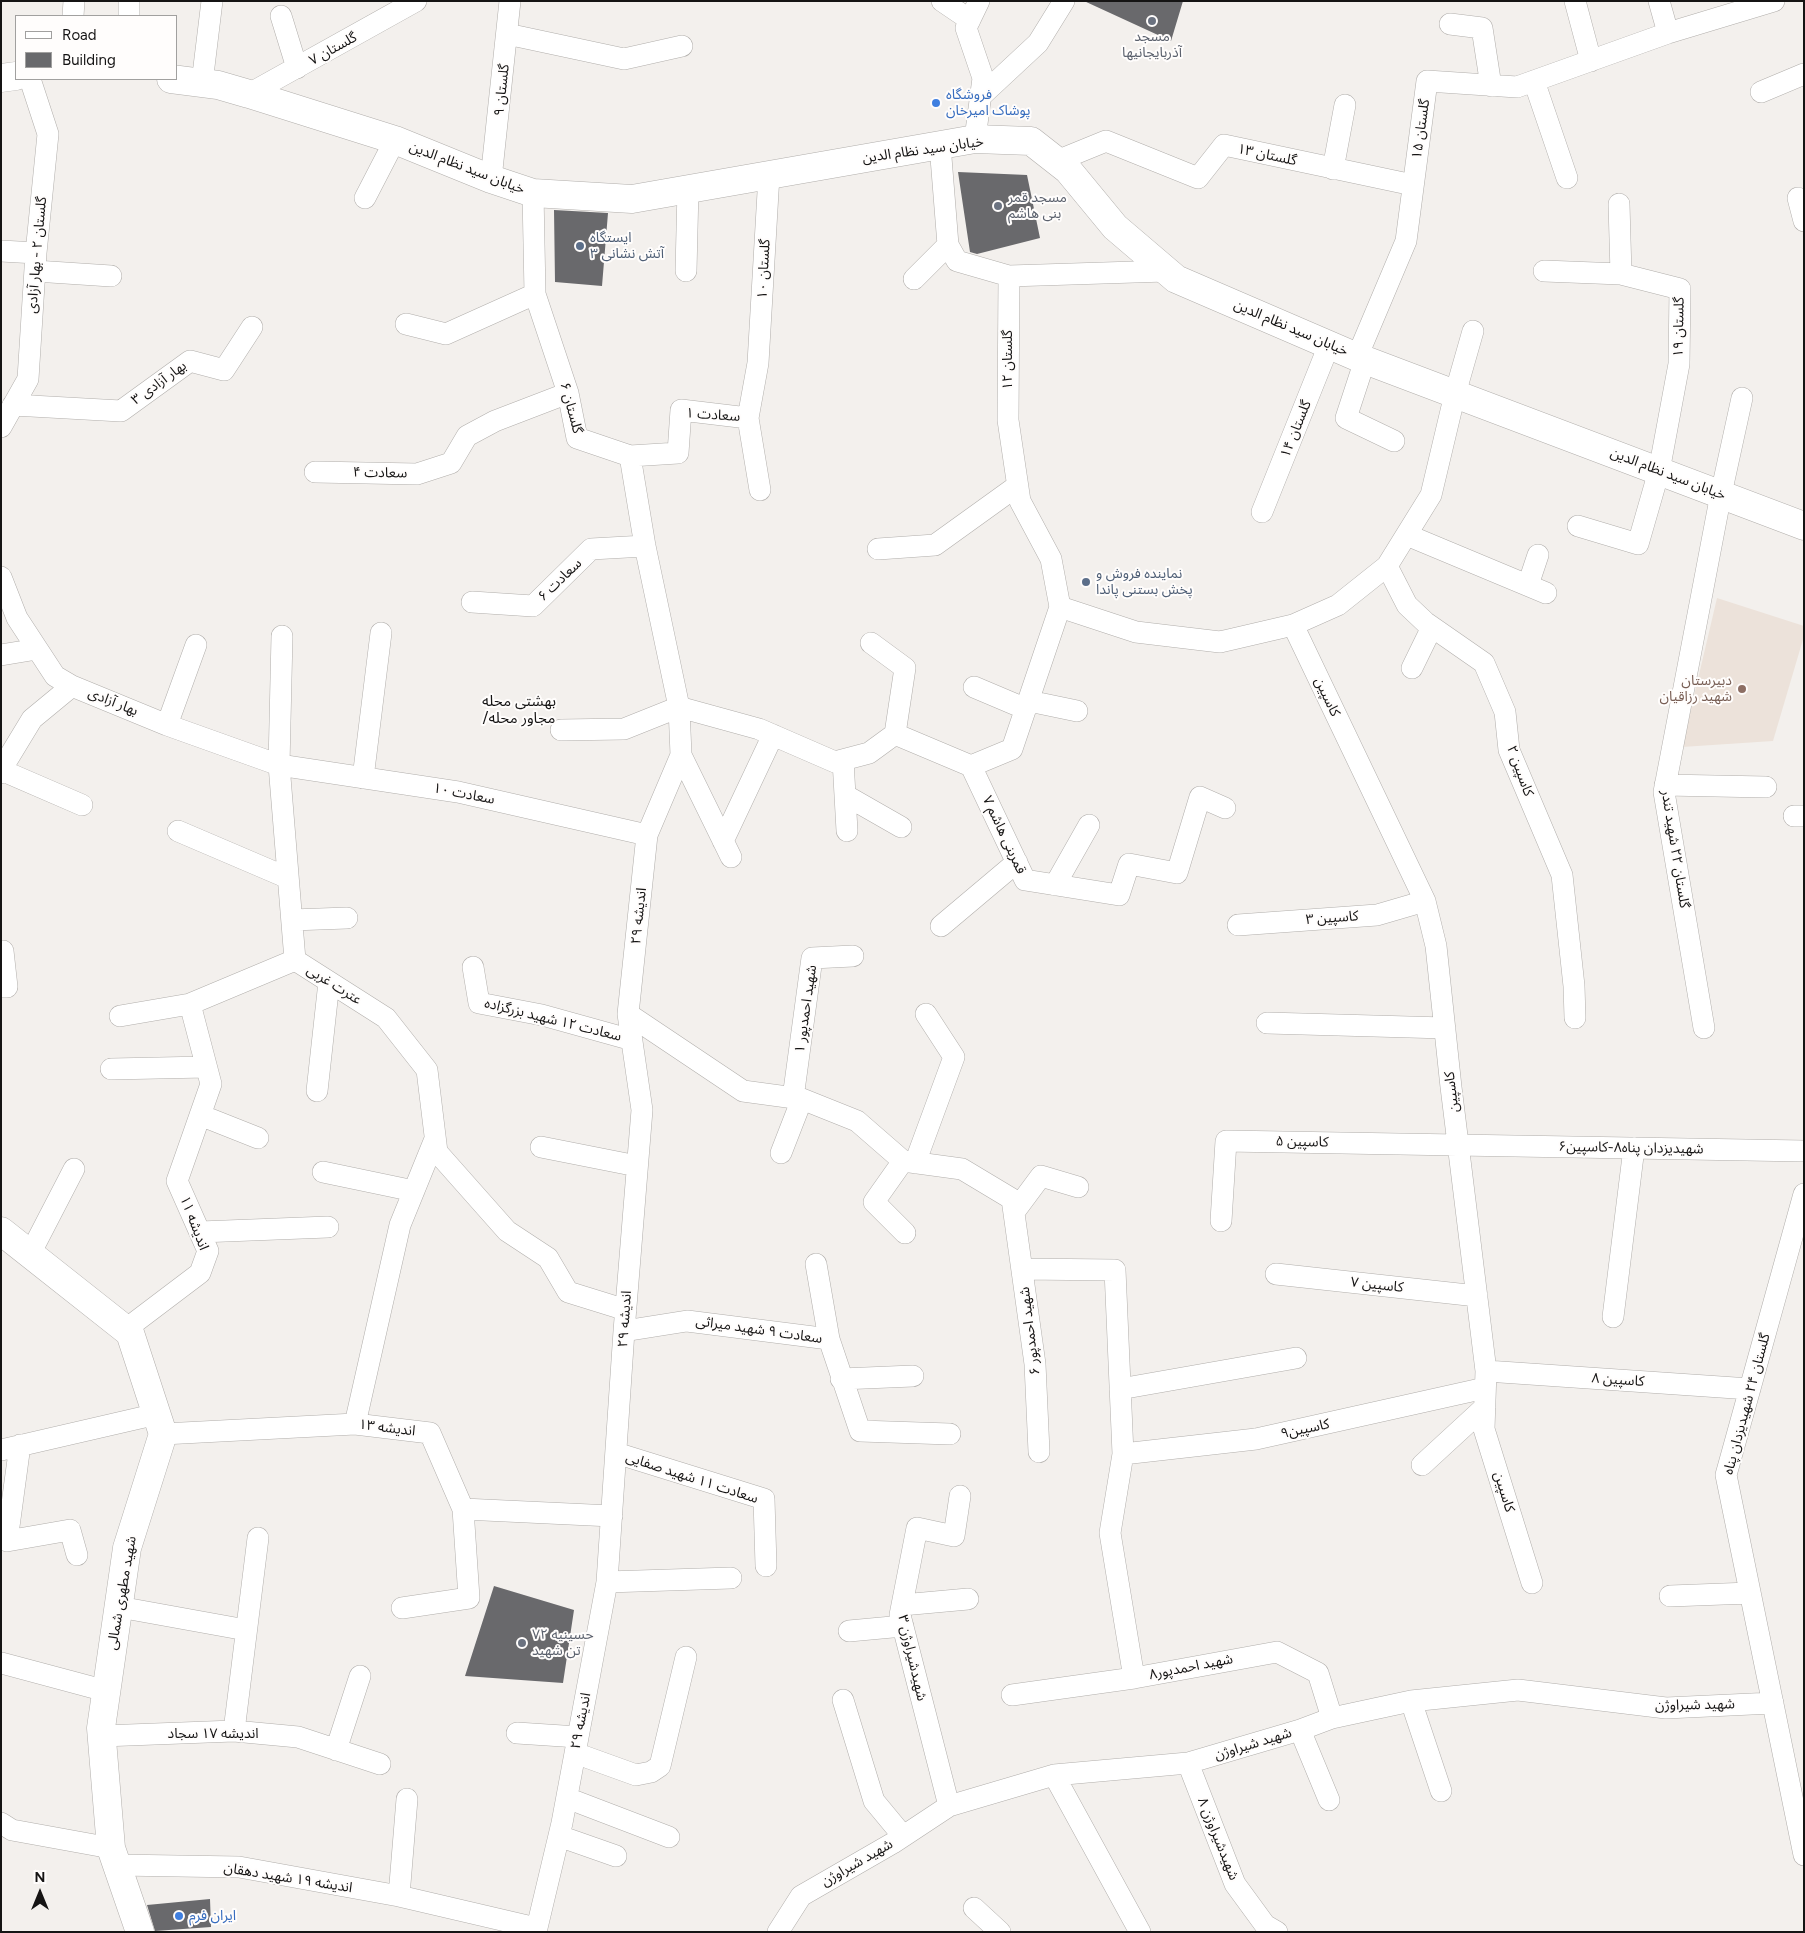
<!DOCTYPE html>
<meta charset="utf-8">
<style>
body{margin:0}
#map{position:relative;width:1805px;height:1933px;overflow:hidden;background:#f3f0ed;font-family:Figtree,sans-serif}
canvas{display:block}
.frame{position:absolute;inset:0;border:2px solid #151414;pointer-events:none}
.legend{position:absolute;left:15px;top:15px;width:162px;height:65px;box-sizing:border-box;background:#fffdfc;border:1px solid #a1a09f;margin:0;padding:6px 9px;list-style:none;font-size:15px;color:#151414}
.legend li{display:flex;align-items:center;gap:10px;height:25px}
.legend b{width:25px;border:1px solid #a1a09f}
.north{position:absolute;left:15px;top:1868px;width:50px;height:50px;-webkit-text-stroke:4px #fffdfc;paint-order:stroke;rotate:0deg;font-size:14px;font-weight:700;line-height:20px;text-align:center;color:#151414}
.north::after{content:'';display:block;margin:auto;width:18px;height:22px;background:#151414;clip-path:polygon(50% 0,100% 100%,50% 72%,0 100%)}
</style>
<div id="map">
<canvas width="1805" height="1933"></canvas>
<div class="frame"></div>
<ul class="legend">
<li><b style="height:6px;background:#fff"></b>Road</li>
<li><b style="height:14px;background:#69696c"></b>Building</li>
</ul>
<div class="north">N</div>
</div>
<script>
const c = document.querySelector('canvas').getContext('2d');
c.lineJoin = 'round';
function fill(path, color) { c.fillStyle = color; c.fill(path, 'evenodd'); }
function stroke(path, color, width, dash) { c.strokeStyle = color; c.lineWidth = width; c.lineCap = dash ? 'butt' : 'round'; c.setLineDash(dash || []); c.stroke(path); }
function write(font, color, halo, rows, align = 'center') {
  c.font = font + ' Figtree,"Noto Sans Arabic",sans-serif'; c.lineWidth = 4; c.setLineDash([]); c.textBaseline = 'middle'; c.strokeStyle = halo; c.fillStyle = color; for (const [text, x, y, turn = 0] of rows) {
    c.save(); c.translate(x, y); c.rotate((+turn || 0) * Math.PI / 180); c.textAlign = isNaN(turn) ? turn : align; if (halo) c.strokeText(text, 0, 0); c.fillText(text, 0, 0); c.restore();
  }
}
const built = new Path2D(`
 M 1717,598 L 1804,626 L 1804,636 L 1773,741 L 1682,747 Z`);
const building = new Path2D(`
 M 1084,1 L 1183,1 L 1171,41 Z
 M 958,172 L 1027,175 L 1040,238 L 977,254 L 970,252 Z
 M 554,210 L 608,213 L 602,286 L 555,282 Z
 M 494,1586 L 574,1610 L 563,1683 L 465,1676 Z
 M 210,1899 L 211,1927 L 155,1931 L 147,1905 Z`);
const minor = new Path2D(`
 M 942,1 L 970,20
 M 1575,1 L 1591,61
 M 1659,1 L 1668,33
 M 73,16 L 74,1
 M 129,16 L 129,1
 M 281,16 L 297,68
 M 1450,24 L 1482,28 L 1491,86
 M 507,34 L 624,59 L 682,46
 M 1534,81 L 1567,178
 M 202,83 L 212,1
 M 1761,92 L 1804,74
 M 249,94 L 416,1
 M 980,97 L 1038,43 L 1064,1
 M 975,139 L 983,78 L 966,28 L 979,1
 M 1057,161 L 1106,141 L 1198,178 L 1224,145 L 1413,185
 M 1333,169 L 1345,105
 M 491,179 L 510,1
 M 533,193 L 535,294 L 568,393 L 577,438 L 630,456 L 645,546 L 679,707 L 681,755 L 647,835 L 628,1014 L 642,1110 L 624,1331 L 607,1582 L 562,1823 L 536,1932
 M 365,198 L 395,140
 M 1798,198 L 1804,221
 M 1619,204 L 1621,274
 M 1,251 L 36,253
 M 35,271 L 111,276
 M 686,271 L 688,189
 M 1544,271 L 1621,274 L 1680,289 L 1679,364 L 1659,471 L 1638,544 L 1578,526
 M 1009,276 L 1166,271
 M 914,279 L 948,245
 M 406,324 L 446,334 L 535,294
 M 1357,357 L 1406,241 L 1427,81 L 1517,87 L 1668,33 L 1774,1
 M 1365,360 L 1346,418 L 1394,441
 M 13,405 L 121,411 L 190,361 L 224,370 L 252,327
 M 748,418 L 760,490
 M 1,427 L 28,379 L 36,253 L 48,134 L 30,79
 M 630,456 L 678,453 L 681,410 L 748,418 L 758,363 L 769,175
 M 315,472 L 417,474 L 451,463 L 467,436 L 495,421 L 568,393
 M 1262,512 L 1329,345
 M 1407,535 L 1546,593
 M 878,549 L 935,545 L 1017,486
 M 1387,566 L 1407,605 L 1425,622 L 1484,663 L 1505,712 L 1509,750 L 1562,875 L 1574,986 L 1575,1018
 M 1,577 L 17,618 L 55,676 L 72,686 L 167,725 L 279,765 L 458,792 L 647,835
 M 1528,585 L 1538,555
 M 472,602 L 533,606 L 591,549 L 645,546
 M 1060,607 L 1136,632 L 1220,642 L 1293,625 L 1338,605 L 1387,566 L 1431,495 L 1455,394 L 1473,331
 M 1293,625 L 1425,901 L 1436,946 L 1451,1087 L 1486,1371 L 1484,1429 L 1532,1583
 M 282,636 L 279,765 L 295,960 L 386,1018 L 427,1070 L 437,1152 L 507,1231 L 548,1258 L 568,1292 L 626,1310
 M 871,643 L 905,668 L 895,734
 M 1,655 L 37,649
 M 1412,668 L 1432,627
 M 974,687 L 1026,709
 M 1029,701 L 1077,711
 M 679,707 L 759,729 L 835,762 L 869,753 L 895,734 L 971,766 L 1012,749 L 1060,607 L 1051,559 L 1020,501 L 1008,420 L 1009,276 L 957,261 L 948,245 L 940,145
 M 167,725 L 196,645
 M 561,730 L 624,729 L 679,707
 M 681,755 L 731,857
 M 843,760 L 847,831
 M 971,766 L 1025,880 L 1119,895 L 1129,864 L 1177,873 L 1200,797 L 1225,808
 M 1,770 L 82,805
 M 1,773 L 1,770 L 32,719 L 72,686
 M 363,778 L 381,633
 M 1665,785 L 1766,787
 M 845,795 L 901,827
 M 1794,816 L 1804,816
 M 178,831 L 288,878
 M 723,841 L 773,735
 M 1055,885 L 1089,825
 M 292,920 L 347,918
 M 1238,925 L 1377,915 L 1425,901
 M 941,926 L 1017,862
 M 473,967 L 479,1003 L 542,1015 L 632,1040
 M 1,987 L 7,987 L 3,951
 M 628,1014 L 743,1091 L 802,1099 L 857,1121 L 903,1161 L 962,1169 L 1012,1199 L 1035,1364 L 1039,1452
 M 120,1016 L 190,1004
 M 1267,1023 L 1445,1028
 M 1704,1028 L 1664,792 L 1721,494 L 1742,398
 M 111,1069 L 206,1067
 M 317,1091 L 329,982
 M 793,1098 L 812,958 L 853,956
 M 200,1115 L 258,1138
 M 541,1147 L 637,1166
 M 781,1153 L 802,1099
 M 903,1161 L 874,1202 L 905,1233
 M 915,1163 L 954,1057 L 926,1014
 M 323,1172 L 414,1191
 M 1804,1194 L 1726,1475 L 1804,1855
 M 1015,1211 L 1041,1176 L 1078,1187
 M 1221,1221 L 1226,1141 L 1804,1151
 M 200,1232 L 328,1227
 M 30,1254 L 74,1169
 M 816,1264 L 829,1339
 M 1022,1269 L 1115,1270 L 1123,1454 L 1110,1533 L 1134,1678
 M 1276,1274 L 1477,1296
 M 1613,1317 L 1634,1148
 M 126,1329 L 200,1273 L 208,1251 L 177,1181 L 211,1084 L 190,1004 L 295,960
 M 624,1331 L 687,1321 L 829,1339 L 860,1431 L 950,1434
 M 1486,1371 L 1750,1389
 M 841,1379 L 913,1376
 M 1120,1389 L 1296,1358
 M 355,1424 L 400,1225 L 435,1139
 M 163,1434 L 355,1424 L 430,1433 L 463,1509 L 469,1598 L 402,1608
 M 20,1445 L 7,1541 L 70,1530 L 77,1555
 M 1,1450 L 157,1414
 M 616,1453 L 764,1499 L 766,1566
 M 1123,1454 L 1256,1439 L 1485,1388
 M 1422,1465 L 1485,1407
 M 463,1509 L 612,1516
 M 607,1582 L 731,1578
 M 1670,1596 L 1750,1593
 M 902,1605 L 968,1599
 M 119,1607 L 246,1630
 M 849,1631 L 903,1626
 M 1,1663 L 106,1691
 M 1012,1695 L 1134,1678 L 1277,1652 L 1318,1673 L 1332,1718
 M 843,1700 L 874,1801 L 903,1836
 M 1411,1701 L 1441,1791
 M 1300,1730 L 1329,1800
 M 234,1731 L 258,1538
 M 517,1733 L 578,1737
 M 102,1736 L 234,1731 L 298,1737 L 380,1764
 M 336,1750 L 360,1676
 M 575,1753 L 636,1775 L 651,1772 L 660,1766 L 686,1657
 M 1188,1763 L 1235,1884 L 1265,1925 L 1277,1932
 M 1054,1775 L 1140,1932
 M 567,1798 L 669,1837
 M 949,1806 L 900,1615 L 917,1528 L 954,1536 L 960,1496
 M 1,1823 L 12,1830 L 111,1848
 M 559,1836 L 616,1856
 M 117,1865 L 239,1867 L 399,1896 L 536,1928
 M 399,1896 L 407,1799
 M 974,1908 L 1000,1932
 M 778,1932 L 801,1896 L 893,1843 L 949,1806 L 1054,1775 L 1188,1763 L 1300,1730 L 1332,1718 L 1411,1701 L 1518,1690 L 1666,1708 L 1773,1703`);
const secondary = new Path2D(`
 M 1,78 L 16,76
 M 171,79 L 218,85 L 249,94 L 395,140 L 491,179 L 533,193 L 632,199 L 975,139 L 1031,141 L 1068,170 L 1115,227 L 1176,279 L 1357,357 L 1804,526
 M 1,1231 L 130,1333 L 163,1434 L 127,1548 L 101,1728 L 111,1848 L 140,1932`);
const markers = [
 [1152,21,5,"#6b7280"],
 [936,103,5,"#3f7fe0"],
 [998,206,5,"#6b7280"],
 [580,246,5,"#5c6f8a"],
 [1086,582,5,"#5c6f8a"],
 [1742,689,5,"#8d6e63"],
 [522,1643,5,"#6b7280"],
 [179,1916,5,"#3f7fe0"]
];
const worshipNames = [
 ["مسجد",1152,37,"center"],
 ["آذربایجانیها",1152,53,"center"],
 ["مسجد قمر",1008,198],
 ["بنی هاشم",1008,214],
 ["حسینیه ۷۲",532,1635],
 ["تن شهید",532,1651]
];
const streetNames = [
 ["گلستان ۷",333,49,-29],
 ["گلستان ۹",502,90,-84],
 ["گلستان ۱۵",1421,129,-82],
 ["خیابان سید نظام الدین",923,150,-8],
 ["گلستان ۱۳",1267,155,12],
 ["خیابان سید نظام الدین",467,168,21],
 ["گلستان ۲ - بهار آزادی",37,255,-85],
 ["گلستان ۱۰",764,269,-87],
 ["گلستان ۱۹",1679,327,-89],
 ["خیابان سید نظام الدین",1291,328,23],
 ["گلستان ۱۲",1008,360,-90],
 ["بهار آزادی ۳",159,383,-36],
 ["گلستان ۶",571,408,75],
 ["سعادت ۱",713,415,4],
 ["گلستان ۱۴",1296,429,-68],
 ["سعادت ۴",380,473,1],
 ["خیابان سید نظام الدین",1668,474,21],
 ["سعادت ۶",560,580,-44],
 ["کاسپین",1327,697,65],
 ["بهار آزادی",113,702,22],
 ["کاسپین ۲",1520,771,70],
 ["سعادت ۱۰",464,794,11],
 ["قمربنی هاشم ۷",1004,835,65],
 ["گلستان ۲۲ شهید تندر",1675,849,81],
 ["اندیشه ۲۹",639,916,-84],
 ["کاسپین ۳",1332,918,-4],
 ["عترت غربی",334,985,32],
 ["شهید احمدپور ۱",806,1009,-82],
 ["سعادت ۱۲ شهید بزرگزاده",553,1020,14],
 ["کاسپین",1452,1092,-97],
 ["کاسپین ۵",1302,1142,1],
 ["شهیدیزدان پناه۸-کاسپین۶",1631,1148,1],
 ["اندیشه ۱۱",194,1223,69],
 ["کاسپین ۷",1377,1285,6],
 ["اندیشه ۲۹",625,1319,-86],
 ["سعادت ۹ شهید میراثی",759,1330,8],
 ["شهید احمدپور ۶",1030,1331,-97],
 ["کاسپین ۸",1618,1380,4],
 ["گلستان ۲۴ شهیدیزدان پناه",1747,1404,-75],
 ["اندیشه ۱۳",387,1428,7],
 ["کاسپین۹",1305,1429,-12],
 ["سعادت ۱۱ شهید صفایی",692,1478,18],
 ["کاسپین",1504,1492,73],
 ["شهید مطهری شمالی",122,1593,-80],
 ["شهیدشیراوژن ۳",912,1658,77],
 ["شهید احمدپور۸",1191,1667,-11],
 ["شهید شیراوژن",1695,1705,-1],
 ["اندیشه ۲۹",581,1721,-79],
 ["اندیشه ۱۷ سجاد",213,1734],
 ["شهید شیراوژن",1253,1744,-17],
 ["شهیدشیراوژن ۸",1218,1839,68],
 ["شهید شیراوژن",857,1863,-30],
 ["اندیشه ۱۹ شهید دهقان",288,1878,9]
];
const shopNames = [
 ["فروشگاه",946,95],
 ["پوشاک امیرخان",946,111],
 ["ایران فرم",189,1916]
];
const serviceNames = [
 ["ایستگاه",590,238],
 ["آتش نشانی ۳",590,254],
 ["نماینده فروش و",1096,574],
 ["پخش بستنی پاندا",1096,590]
];
const educationNames = [
 ["دبیرستان",1732,681],
 ["شهید رزاقیان",1732,697]
];
const neighbourhoodNames = [
 ["بهشتی محله",519,702],
 ["/مجاور محله",519,719]
];
fill(built, '#ece2da');
fill(building, '#69696c');
stroke(minor, '#b1aeab', 22);
stroke(secondary, '#b1aeab', 29);
stroke(minor, '#fff', 21);
stroke(secondary, '#fff', 28);
for (const [x, y, r, color] of markers) { const dot = new Path2D(); dot.arc(x, y, r, 0, 2 * Math.PI); c.fillStyle = color; c.fill(dot); stroke(dot, '#fffdfc', 2); }
write('14px', '#5b616d', '#fffdfc', worshipNames, 'left');
write('14px', '#151414', '#fffdfc', streetNames);
write('14px', '#366cbe', '#fffdfc', shopNames, 'left');
write('14px', '#4e5e75', '#fffdfc', serviceNames, 'left');
write('14px', '#785e54', '#fffdfc', educationNames, 'right');
write('15px', '#151414', '#fffdfc', neighbourhoodNames);
</script>
